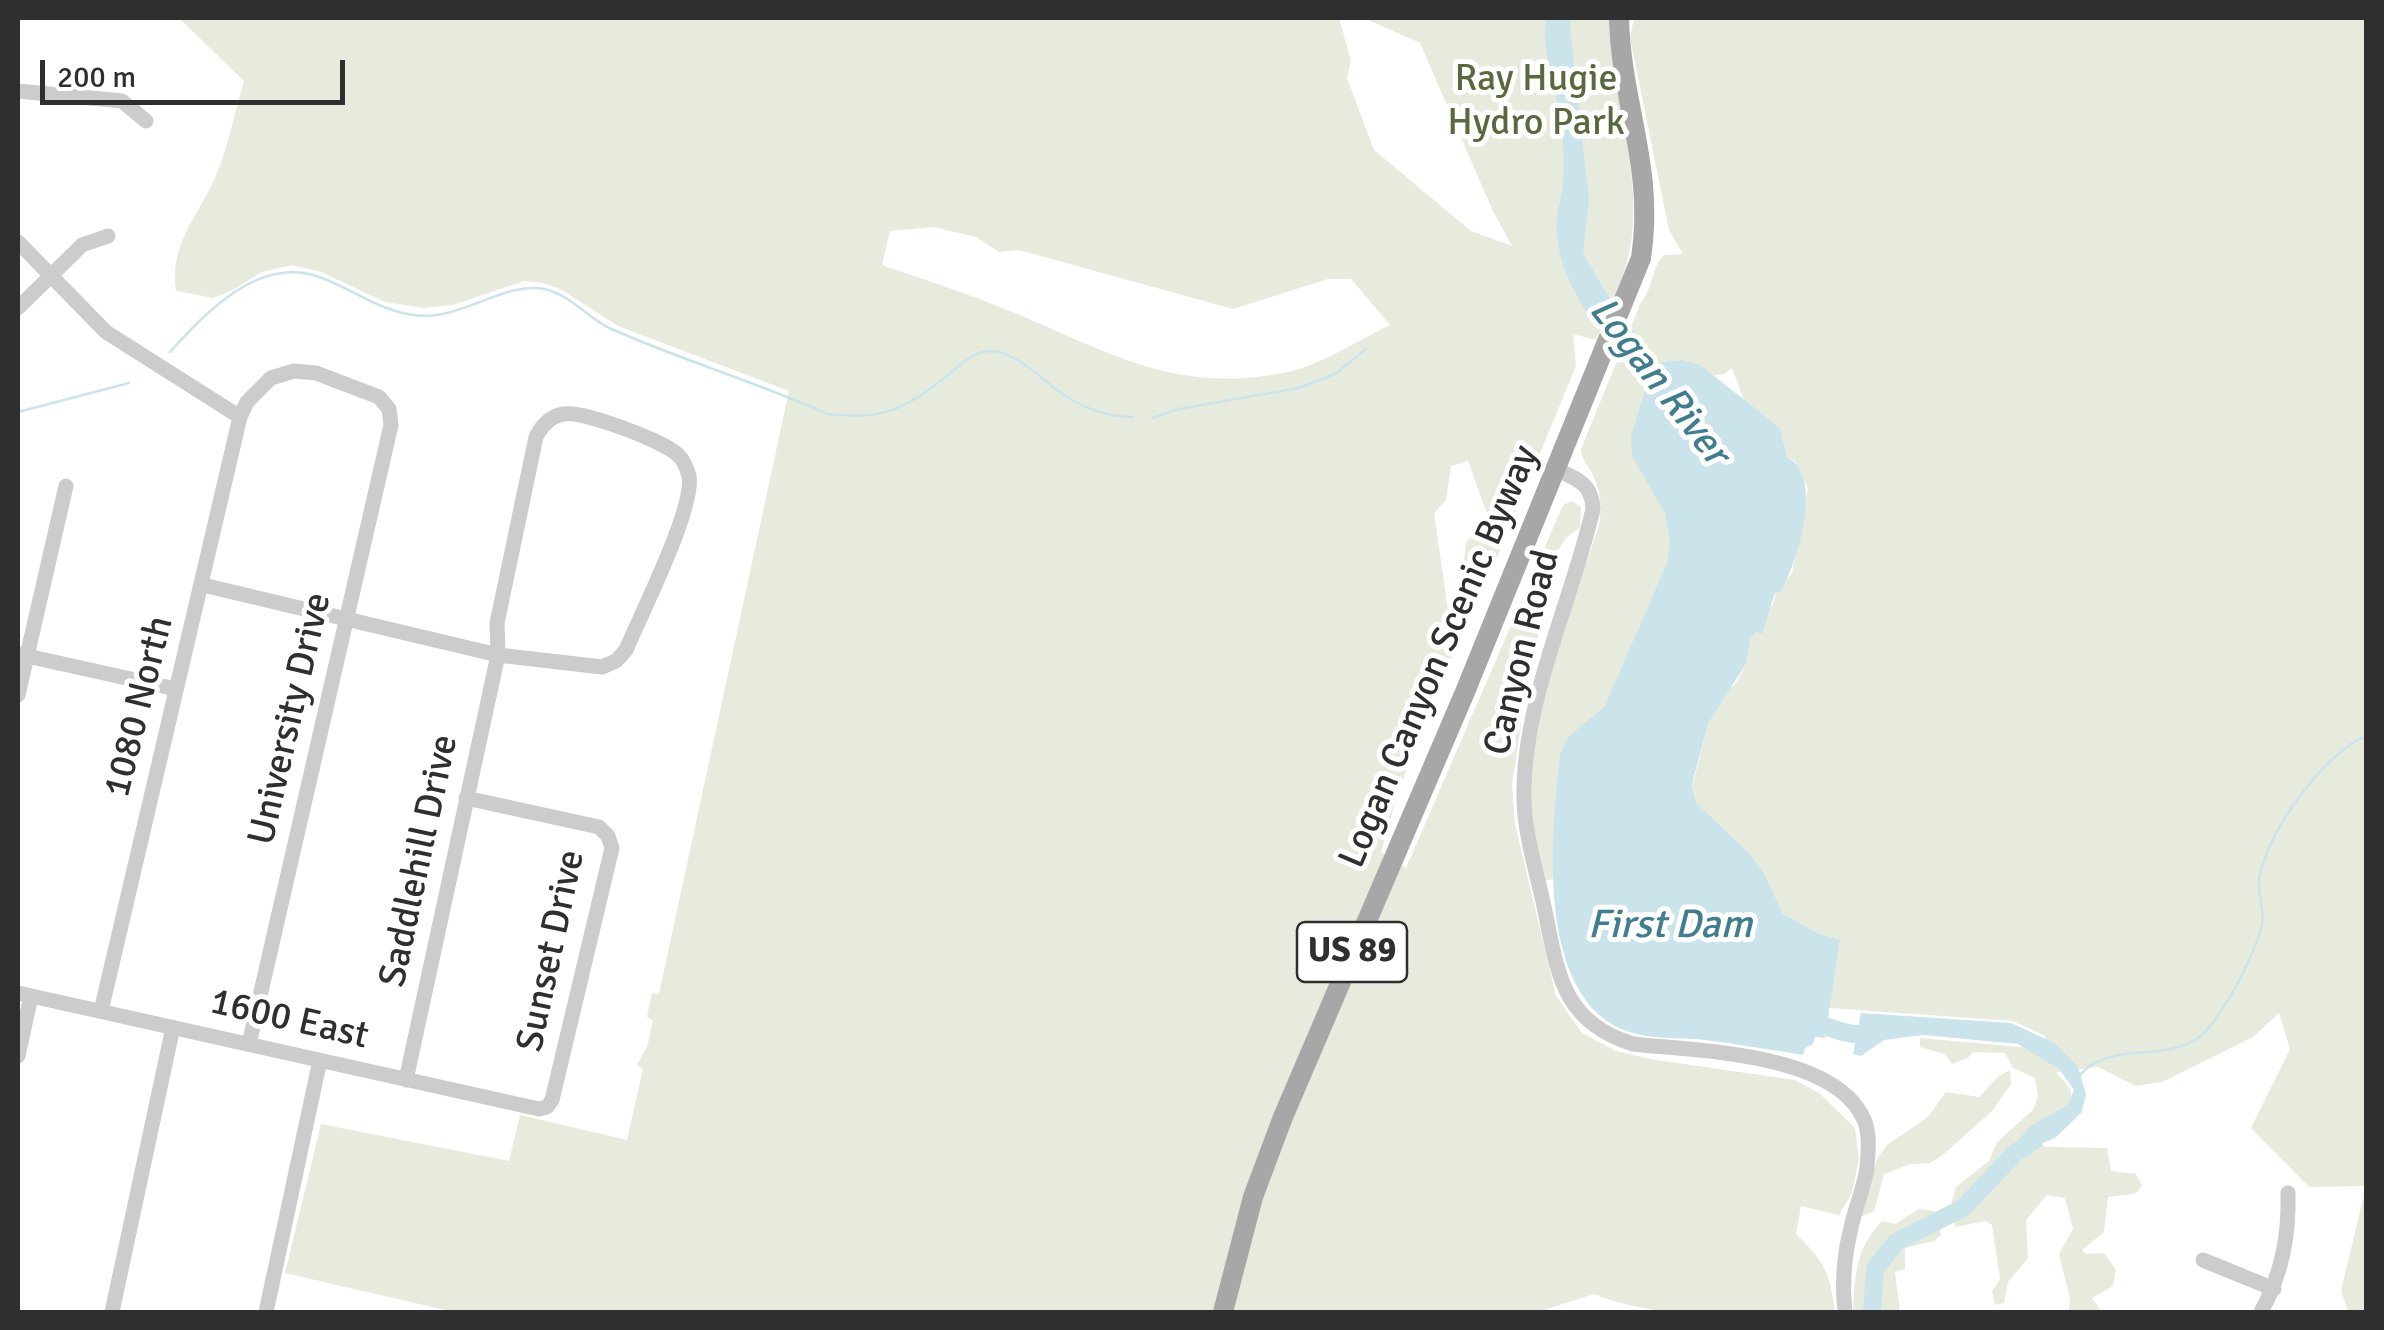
<!DOCTYPE html>
<style>
body{margin:0}
#map{position:relative;width:2384px;height:1330px;overflow:hidden;background:#fff;font-family:Signika,sans-serif}
canvas{display:block}
.frame{position:absolute;inset:0;border:20px solid #2f2f2f;pointer-events:none}
.scale{position:absolute;left:40px;top:60px;width:305px;height:45px;box-sizing:border-box;border:5px solid #2f2f2f;border-top:0;padding-left:12px;font-size:30px;line-height:35px;white-space:nowrap;color:#2f2f2f;-webkit-text-stroke:8px #fff;paint-order:stroke}
</style>
<div id="map">
<canvas width="2384" height="1330"></canvas>
<div class="frame"></div>
<div class="scale">200 m</div>
</div>
<script>
const c = document.querySelector('canvas').getContext('2d');
c.lineJoin = 'round';
function fill(path, color) { c.fillStyle = color; c.fill(path, 'evenodd'); }
function stroke(path, color, width, dash) { c.strokeStyle = color; c.lineWidth = width; c.lineCap = dash ? 'butt' : 'round'; c.setLineDash(dash || []); c.stroke(path); }
function write(font, color, halo, rows, align = 'center') {
  c.font = font + ' Signika,sans-serif'; c.lineWidth = 10; c.setLineDash([]); c.textBaseline = 'middle'; c.strokeStyle = halo; c.fillStyle = color; for (const [text, x, y, turn = 0] of rows) {
    c.save(); c.translate(x, y); c.rotate((+turn || 0) * Math.PI / 180); c.textAlign = isNaN(turn) ? turn : align; if (halo) c.strokeText(text, 0, 0); c.fillText(text, 0, 0); c.restore();
  }
}
const green = new Path2D(`
 M 179,18 L 1339,18 L 1351,61 L 1347,78 L 1374,150 L 1471,231 L 1512,246 L 1492,209 L 1420,43 L 1364,18 L 1612,18 C 1609,97 1646,175 1629,254 C 1623,284 1607,313 1596,340 L 1573,334 L 1576,366 L 1484,589 L 1463,570 L 1466,542 L 1489,519 L 1468,461 L 1451,466 L 1446,500 L 1434,513 L 1454,652 L 1399,789 L 1381,852 L 1406,868 L 1563,505 L 1572,501 L 1581,507 L 1580,527 L 1566,538 L 1540,579 L 1548,595 L 1528,679 L 1512,784 L 1515,824 L 1556,996 L 1582,1033 L 1616,1051 L 1656,1060 L 1795,1080 L 1819,1093 L 1855,1128 L 1859,1159 L 1852,1193 L 1839,1215 L 1801,1206 L 1796,1234 C 1825,1262 1830,1273 1835,1312 C 1756,1312 1668,1324 1594,1294 L 1538,1312 L 454,1312 L 285,1273 L 321,1124 L 509,1161 L 520,1115 L 627,1140 L 643,1069 L 637,1065 L 648,1044 L 653,1020 L 647,1017 L 652,993 L 659,994 L 789,391 L 618,326 L 562,290 L 544,283 L 524,281 L 453,305 L 423,308 L 385,302 L 321,272 L 292,265 L 262,272 L 231,291 L 213,298 L 176,291 C 169,242 200,215 217,173 C 229,144 235,111 244,81 ZM 933,227 L 976,237 L 999,252 L 1019,250 L 1233,309 L 1328,279 L 1351,279 L 1390,325 C 1361,339 1322,364 1292,371 C 1176,397 1108,351 1005,309 C 965,293 923,279 882,265 L 890,231 Z
 M 1634,18 L 2366,18 L 2366,1312 L 2348,1312 L 2341,1291 L 2366,1186 L 2309,1187 L 2251,1128 L 2290,1049 L 2279,1013 L 2253,1037 L 2162,1082 L 2135,1086 L 2098,1067 L 2056,1072 L 2071,1090 L 2071,1106 L 2031,1138 L 2046,1147 L 2107,1148 L 2111,1171 L 2136,1174 L 2142,1186 L 2135,1194 L 2108,1197 L 2104,1232 L 2082,1250 L 2085,1254 L 2104,1253 L 2116,1270 L 2113,1286 L 2092,1298 L 2102,1312 L 2069,1312 L 2070,1298 L 2059,1254 L 2073,1229 L 2065,1198 L 2047,1195 L 2026,1220 L 2028,1258 L 2008,1282 L 2004,1303 L 1995,1305 L 1992,1291 L 2000,1279 L 1992,1225 L 1986,1221 L 1955,1227 L 1951,1204 L 1956,1187 L 1989,1161 L 1997,1142 L 2033,1110 L 2038,1097 L 2035,1078 L 2013,1068 L 2005,1053 L 1973,1052 L 1968,1058 L 1952,1064 L 1945,1054 L 1920,1047 L 1920,1038 L 2043,1049 L 2045,1036 L 2013,1021 L 1829,1008 L 1840,940 L 1817,933 L 1782,913 L 1747,851 L 1695,803 L 1692,787 L 1709,722 L 1723,695 L 1737,682 L 1746,664 L 1751,637 L 1773,604 L 1776,593 L 1792,573 L 1808,489 L 1795,461 L 1787,457 L 1780,428 L 1745,403 L 1732,368 L 1724,374 L 1708,376 L 1681,539 L 1557,878 L 1544,881 C 1538,853 1532,825 1531,796 C 1527,720 1575,600 1599,525 C 1602,506 1601,492 1592,473 C 1587,464 1582,461 1581,449 L 1641,302 C 1654,288 1651,268 1664,255 L 1683,254 L 1669,230 L 1630,38 Z
 M 2010,1070 L 2011,1084 L 1992,1111 L 1944,1154 L 1930,1163 L 1911,1164 L 1884,1174 L 1874,1211 L 1861,1217 L 1877,1159 L 1887,1145 L 1928,1117 L 1946,1092 L 1979,1097 L 1999,1076 Z
 M 1919,1209 L 1934,1211 L 1941,1235 L 1934,1241 L 1905,1248 L 1905,1269 L 1895,1272 L 1900,1312 L 1853,1312 C 1854,1278 1856,1247 1882,1221 L 1895,1224 Z`);
const water = new Path2D(`
 M 1546,18 L 1572,18 L 1570,26 L 1589,200 L 1583,253 L 1605,291 L 1658,363 L 1682,360 L 1700,365 L 1780,428 L 1787,457 C 1825,476 1797,563 1781,591 L 1775,593 L 1762,634 L 1756,632 L 1751,637 L 1746,664 L 1709,722 L 1694,776 L 1692,787 L 1696,803 L 1747,851 L 1763,871 L 1782,913 L 1817,933 L 1840,940 L 1825,1038 L 1815,1037 L 1813,1044 L 1805,1048 L 1803,1055 C 1771,1050 1738,1044 1705,1040 C 1680,1037 1654,1040 1629,1032 C 1534,1000 1551,832 1560,755 L 1568,737 L 1605,706 L 1667,563 L 1670,541 L 1665,513 L 1632,456 L 1631,436 L 1648,381 C 1604,340 1552,281 1557,217 C 1558,206 1562,196 1563,186 C 1565,163 1563,131 1559,109 C 1552,77 1542,50 1546,18 Z
 M 1861,1013 L 2011,1023 L 2054,1043 L 2078,1067 L 2086,1095 L 2081,1113 L 2055,1138 L 1998,1161 L 2032,1125 L 2068,1105 L 2074,1090 L 2059,1069 L 2018,1044 L 1923,1035 L 1884,1040 L 1861,1056 L 1853,1054 Z`);
const stream = new Path2D(`
 M 170,352 C 207,311 261,254 322,278 C 354,290 378,310 413,315 C 461,322 503,281 544,289 C 569,294 587,317 609,328 C 681,360 756,382 828,414 C 883,421 905,409 948,375 C 960,365 973,352 988,351 C 1015,349 1046,384 1067,397 C 1089,410 1108,417 1133,417
 M 18,412 L 129,383
 M 1152,418 L 1179,409 L 1299,388 L 1335,374 L 1366,349
 M 2079,1076 C 2110,1038 2172,1066 2205,1032 C 2218,1018 2230,997 2239,981 C 2247,965 2259,941 2262,924 C 2265,910 2257,893 2259,879 C 2266,833 2324,753 2366,736`);
const river = new Path2D(`
 M 1806,1018 C 1828,1028 1853,1038 1877,1034
 M 1872,1312 L 1875,1269 L 1896,1242 L 1963,1208 L 2015,1153 L 2035,1140`);
const minor = new Path2D(`
 M 18,91 L 122,101 L 146,121
 M 18,242 L 106,332 L 240,417
 M 18,308 L 82,245 L 108,236
 M 1557,470 C 1578,479 1592,484 1593,509 C 1571,605 1522,701 1524,800 C 1525,840 1540,882 1547,921 C 1559,983 1568,1023 1633,1044 C 1696,1051 1838,1052 1865,1122 C 1870,1136 1868,1154 1867,1168 C 1864,1188 1855,1208 1851,1228 C 1844,1255 1842,1285 1845,1312
 M 203,585 L 498,655 L 602,667 L 616,661 L 626,650 C 640,616 695,508 689,476 C 687,469 684,461 679,456 C 667,442 582,410 564,414 C 550,416 542,425 536,437 L 497,623 L 498,655 L 406,1080
 M 18,654 L 176,689
 M 18,695 L 66,486
 M 18,993 L 539,1109 L 547,1107 L 552,1100 L 612,848 L 608,836 L 599,827 L 466,798
 M 101,1011 L 240,417 L 247,402 L 271,378 L 294,371 L 316,373 L 379,397 L 389,409 L 391,425 L 249,1044
 M 18,1056 L 31,996
 M 2203,1260 L 2274,1289
 M 112,1312 L 173,1027
 M 266,1312 L 320,1060
 M 2261,1312 C 2282,1274 2289,1236 2288,1193`);
const major = new Path2D(`
 M 1223,1312 L 1253,1197 L 1283,1117 L 1465,692 L 1641,258 C 1655,168 1621,104 1619,18`);
const shields = [
 [1352,952,110]
];
const shieldNames = [
 ["US 89",1352,952]
];
const parkNames = [
 ["Ray Hugie",1536,80],
 ["Hydro Park",1536,124]
];
const streetNames = [
 ["Canyon Road",1523,653,-76],
 ["Logan Canyon Scenic Byway",1440,657,-67],
 ["1080 North",140,707,-76],
 ["University Drive",291,719,-77],
 ["Saddlehill Drive",420,861,-78],
 ["Sunset Drive",552,951,-78],
 ["1600 East",289,1020,13]
];
const waterNames = [
 ["Logan River",1658,382,52],
 ["First Dam",1670,926]
];
fill(green, '#e7ebdd');
fill(water, '#cbe3ea');
stroke(stream, '#cbe3ea', 2.5);
stroke(river, '#cbe3ea', 18);
stroke(minor, '#ccc', 15);
stroke(major, '#a7a7a7', 20);
for (const [x, y, w] of shields) { const box = new Path2D(); box.roundRect(x - w / 2, y - 30, w, 60, 8); c.fillStyle = '#fff'; c.fill(box); stroke(box, '#2f2f2f', 2.5); }
write('bold 35px', '#2f2f2f', null, shieldNames);
write('38px', '#59693e', '#fff', parkNames);
write('38px', '#2f2f2f', '#fff', streetNames);
write('italic 40px', '#407d8e', '#fff', waterNames);
</script>
